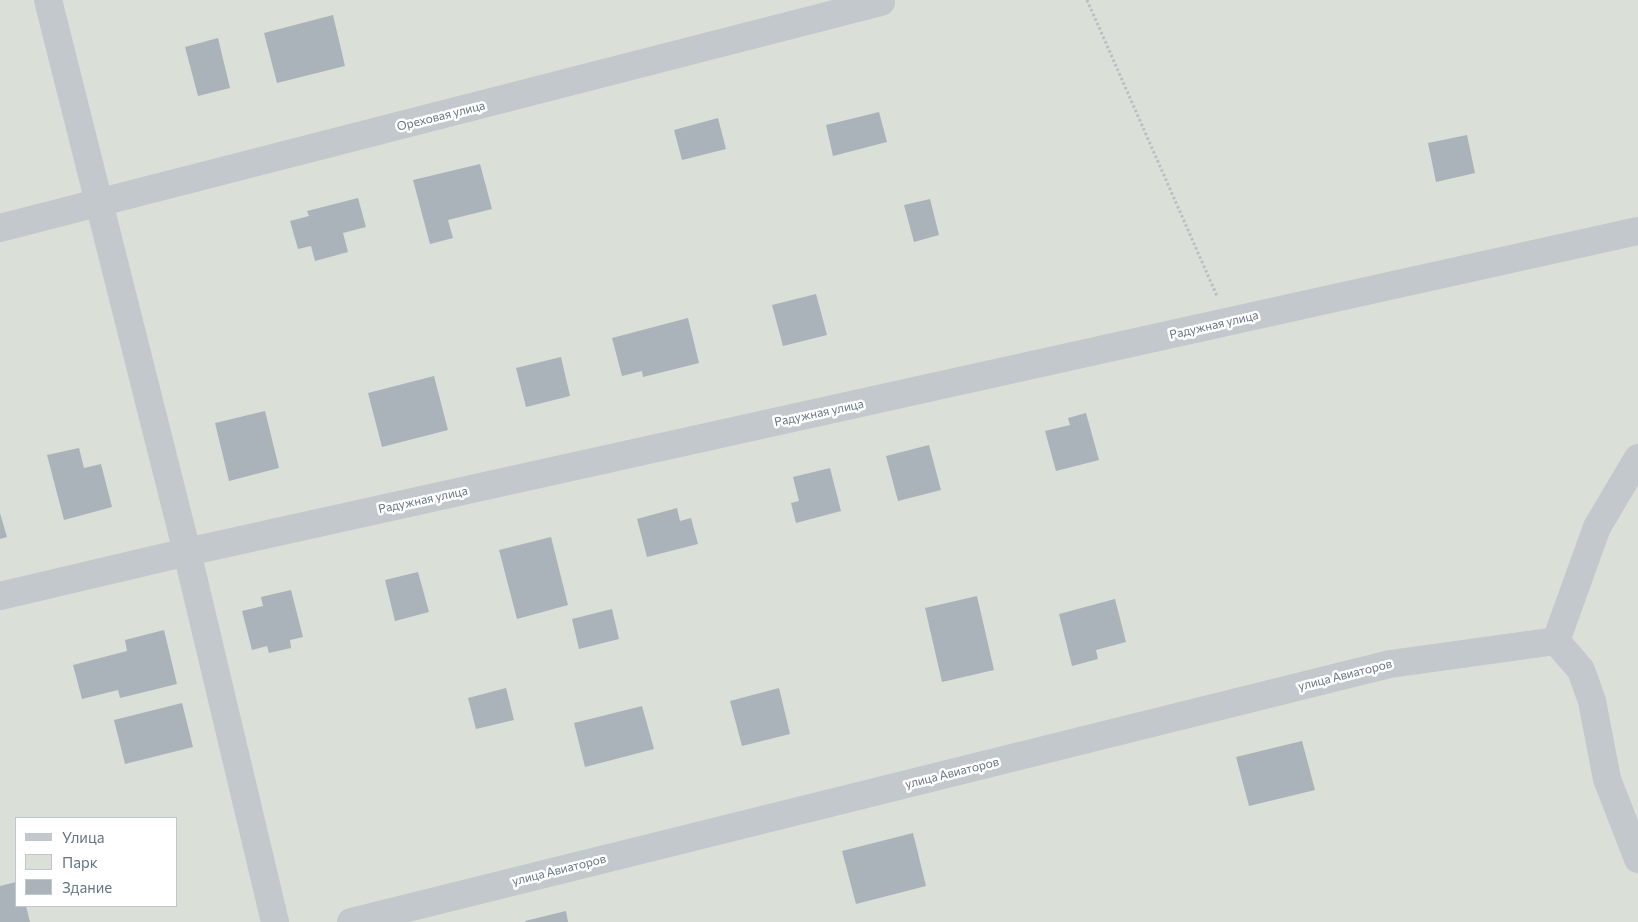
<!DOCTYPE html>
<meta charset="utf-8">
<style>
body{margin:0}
#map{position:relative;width:1638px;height:922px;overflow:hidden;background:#fafaf8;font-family:Commissioner,sans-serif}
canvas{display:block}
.legend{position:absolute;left:15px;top:817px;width:162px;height:90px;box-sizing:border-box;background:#fff;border:1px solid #c1c8cd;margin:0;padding:6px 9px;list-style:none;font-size:15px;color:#657683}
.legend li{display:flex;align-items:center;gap:10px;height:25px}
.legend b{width:25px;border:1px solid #c1c8cd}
</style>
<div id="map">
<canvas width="1638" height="922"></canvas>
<ul class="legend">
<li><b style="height:6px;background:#c3c8cc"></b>Улица</li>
<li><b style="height:14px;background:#dadfd7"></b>Парк</li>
<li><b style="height:14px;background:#aab3b9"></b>Здание</li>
</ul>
</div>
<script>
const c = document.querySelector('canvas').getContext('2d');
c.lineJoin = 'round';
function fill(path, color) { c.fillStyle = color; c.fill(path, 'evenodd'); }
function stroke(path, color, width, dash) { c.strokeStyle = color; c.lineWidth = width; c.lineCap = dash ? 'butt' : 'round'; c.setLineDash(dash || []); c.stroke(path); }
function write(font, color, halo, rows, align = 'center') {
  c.font = font + ' Commissioner,sans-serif'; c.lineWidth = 5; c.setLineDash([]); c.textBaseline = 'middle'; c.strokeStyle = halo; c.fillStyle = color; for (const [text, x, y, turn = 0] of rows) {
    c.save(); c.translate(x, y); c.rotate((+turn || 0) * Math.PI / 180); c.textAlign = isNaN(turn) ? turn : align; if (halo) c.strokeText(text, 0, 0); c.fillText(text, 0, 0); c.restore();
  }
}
const green = new Path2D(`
 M 0,0 L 1638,0 L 1638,922 L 0,922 ZM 16,818 L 176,818 L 176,906 L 16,906 Z`);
const building = new Path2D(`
 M 333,15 L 345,66 L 277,83 L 264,33 Z
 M 218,38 L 230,88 L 198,96 L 185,47 Z
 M 879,112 L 887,142 L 833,156 L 826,125 Z
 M 718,118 L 726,149 L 682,160 L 674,130 Z
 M 1467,135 L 1475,173 L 1436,182 L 1428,143 Z
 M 480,164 L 492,209 L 448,220 L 453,238 L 430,244 L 413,180 Z
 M 358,198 L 366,227 L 343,233 L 348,252 L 315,261 L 311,246 L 298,249 L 290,221 L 309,216 L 307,211 Z
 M 930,199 L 939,235 L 914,242 L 904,205 Z
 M 816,294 L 827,335 L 783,346 L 772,305 Z
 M 688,318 L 699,363 L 643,377 L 642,371 L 622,376 L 612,338 Z
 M 561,357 L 570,396 L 526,407 L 516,368 Z
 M 434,376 L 448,430 L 382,447 L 368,393 Z
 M 265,411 L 279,468 L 229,481 L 215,423 Z
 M 1086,413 L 1099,460 L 1056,471 L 1045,431 L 1070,425 L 1068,418 Z
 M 929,445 L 941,490 L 898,501 L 886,456 Z
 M 79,448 L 84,468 L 101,464 L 112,507 L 64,520 L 47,455 Z
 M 830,468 L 841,511 L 796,523 L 791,503 L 799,501 L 793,477 Z
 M 677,508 L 680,521 L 691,518 L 698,544 L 647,557 L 637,519 Z
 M 0,513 L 7,537 L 0,539 Z
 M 551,537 L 568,605 L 517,619 L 499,550 Z
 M 418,572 L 429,612 L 395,621 L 385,580 Z
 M 291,590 L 303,637 L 290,640 L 291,648 L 269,653 L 267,646 L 252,650 L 242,611 L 263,606 L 261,597 Z
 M 977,596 L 994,670 L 942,682 L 925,608 Z
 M 1115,599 L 1126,642 L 1096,650 L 1098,659 L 1072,666 L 1059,614 Z
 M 612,609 L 619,639 L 579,649 L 572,619 Z
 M 164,630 L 177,684 L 120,698 L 118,690 L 82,699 L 73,665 L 127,651 L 125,640 Z
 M 506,688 L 514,720 L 476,729 L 468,698 Z
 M 779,688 L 790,734 L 742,746 L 730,701 Z
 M 182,703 L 193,747 L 125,764 L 114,720 Z
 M 642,706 L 654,749 L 585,767 L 574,723 Z
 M 1302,741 L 1315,790 L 1249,806 L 1236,757 Z
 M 913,833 L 926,886 L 856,904 L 842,851 Z
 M 16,882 L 16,906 L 26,906 L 30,922 L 0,922 L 0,886 Z
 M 566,911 L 568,922 L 526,922 L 525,921 Z`);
const path = new Path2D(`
 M 1087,0 L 1217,296`);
const minor = new Path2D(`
 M 48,0 L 187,552 L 275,922
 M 0,228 L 881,2
 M 0,596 L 187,552 L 1638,231
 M 1556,641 L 1581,670 L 1592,701 L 1607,779 L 1638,859
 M 1556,641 L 1597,527 L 1638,458
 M 351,922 L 1390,664 L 1556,641`);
const streetNames = [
 ["Ореховая улица",441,116,-14],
 ["Радужная улица",1214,325,-13],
 ["Радужная улица",819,413,-12],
 ["Радужная улица",423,500,-12],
 ["улица Авиаторов",1345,675,-14],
 ["улица Авиаторов",952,773,-14],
 ["улица Авиаторов",559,870,-14]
];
fill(green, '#dadfd7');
fill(building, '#aab3b9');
stroke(path, '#bbbfc2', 3, [2.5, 2.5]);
stroke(minor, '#c3c8cc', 28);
write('12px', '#657683', '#fff', streetNames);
</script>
